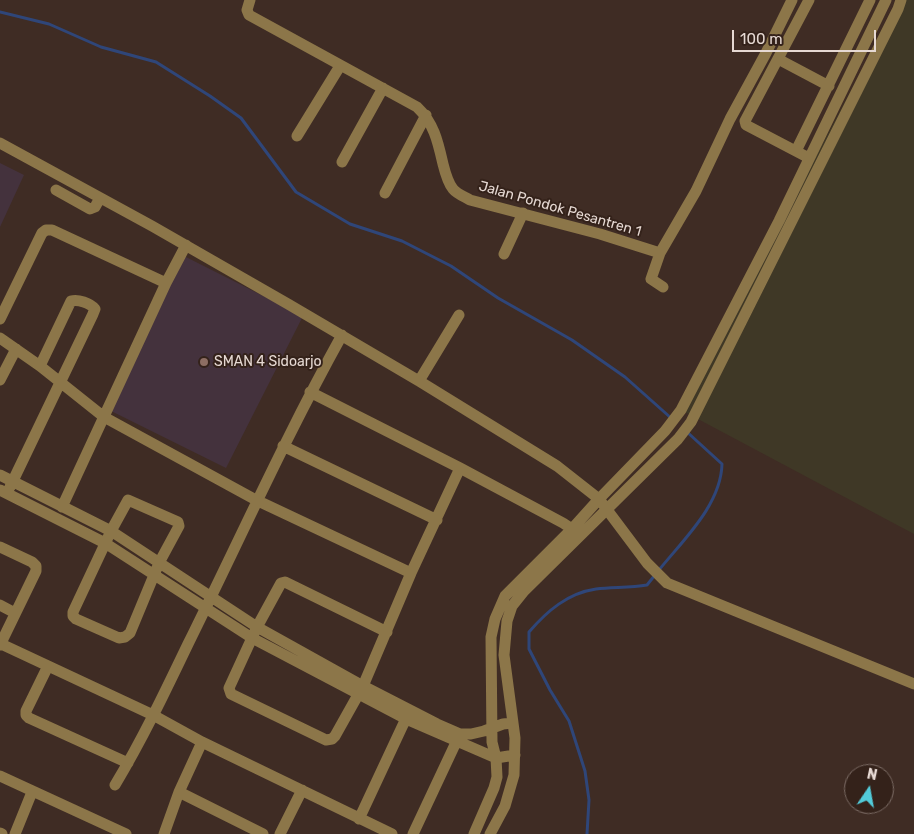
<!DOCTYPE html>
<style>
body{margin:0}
#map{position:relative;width:914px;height:834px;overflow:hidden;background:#3f2c24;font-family:Rubik,sans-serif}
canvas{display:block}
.north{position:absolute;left:844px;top:764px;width:50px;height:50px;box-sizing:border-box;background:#34221a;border:1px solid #7b6b64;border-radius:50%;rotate:12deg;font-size:14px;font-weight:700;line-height:20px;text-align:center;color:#e6d9d3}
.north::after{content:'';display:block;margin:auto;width:18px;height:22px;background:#52cbd9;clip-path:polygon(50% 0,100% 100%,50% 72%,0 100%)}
.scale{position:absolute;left:732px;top:30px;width:144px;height:22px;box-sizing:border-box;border:2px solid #e6d9d3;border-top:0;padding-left:6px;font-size:15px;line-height:18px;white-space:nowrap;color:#e6d9d3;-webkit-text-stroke:4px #34221a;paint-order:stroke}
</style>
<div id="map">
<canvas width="914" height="834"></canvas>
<div class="north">N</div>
<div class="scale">100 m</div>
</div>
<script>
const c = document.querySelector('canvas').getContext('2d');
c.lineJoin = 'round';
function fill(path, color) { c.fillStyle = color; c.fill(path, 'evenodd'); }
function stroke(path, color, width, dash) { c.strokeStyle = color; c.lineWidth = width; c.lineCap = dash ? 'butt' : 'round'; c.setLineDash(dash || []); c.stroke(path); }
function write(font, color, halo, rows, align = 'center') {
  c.font = font + ' Rubik,sans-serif'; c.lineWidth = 4; c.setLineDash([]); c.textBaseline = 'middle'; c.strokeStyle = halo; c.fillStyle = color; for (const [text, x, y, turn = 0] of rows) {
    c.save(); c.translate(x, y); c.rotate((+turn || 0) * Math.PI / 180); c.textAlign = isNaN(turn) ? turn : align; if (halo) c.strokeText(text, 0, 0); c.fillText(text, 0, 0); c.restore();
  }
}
const industrial = new Path2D(`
 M 899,0 L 914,0 L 914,534 L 681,410 Z`);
const education = new Path2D(`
 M 0,163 L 24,175 L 0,227 Z
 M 182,255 L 303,316 L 226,468 L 105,408 Z`);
const stream = new Path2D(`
 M 0,12 L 49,24 L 101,47 L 156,62 L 210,96 L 241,118 L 296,192 L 350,224 L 402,241 L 451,266 L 498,298 L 572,340 L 625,377 L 671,418
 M 659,570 C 683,540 721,505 722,464 L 687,432
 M 587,834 L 589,800 L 585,771 L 569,721 L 550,690 L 529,649 L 529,632 C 547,611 568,593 596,589 C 613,587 630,588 647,585 L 655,575`);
const minor = new Path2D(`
 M 250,0 L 247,10 L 249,15 L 417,107 C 434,123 438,142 443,164 C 445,172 448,183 453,189 C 457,194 465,197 470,200 L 600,234 L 660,253
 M 778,59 L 829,86
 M 297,136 L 340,66
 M 0,143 L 152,226 L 288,304 L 419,381 L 557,466 L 599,499 L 647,563 L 667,583 L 914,684
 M 796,151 L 870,0
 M 809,158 L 746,125 L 745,121 L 809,0
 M 342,162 L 383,88
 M 56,190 L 90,209 L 95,207 L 100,198
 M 385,193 L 426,115
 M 504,254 L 523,213
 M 663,287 L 651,279 L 660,253 L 696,191 L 730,119 L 766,53 L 792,0
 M 0,319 L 42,233 L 46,230 L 52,230 L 166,283
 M 0,338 L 40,366 L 104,417 L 256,500 L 411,573
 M 0,380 L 16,349
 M 419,381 L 459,315
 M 310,392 L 460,468 L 563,523 L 572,529
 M 283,446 L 437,520
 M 0,475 L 111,531 L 257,627 L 363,686 L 437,724 L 460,734 L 471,734 L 484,731 L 503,724 L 512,723
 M 10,487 L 93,314 L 95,309 C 90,303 78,299 71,301 L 40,366
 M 0,490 L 105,543 L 252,638 L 406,719 L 496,758 L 515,755
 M 128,500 L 178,522 L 179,526 L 159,563 L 130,633 L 125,637 L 119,638 L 76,619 L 73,616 L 73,612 L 111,531 Z
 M 62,507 L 166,283 L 186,245
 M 0,547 L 32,562 L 36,566 L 36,571 L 0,645
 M 0,605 L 15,613
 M 387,632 L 285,582 L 281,583 L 257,627 L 229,688 L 231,694 L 326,740 L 332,739 L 335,736 L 363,686 L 411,573 L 460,468
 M 1,644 L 153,715 L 202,742 L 392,834
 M 48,666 L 26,711 L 26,715 L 29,718 L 128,763
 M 0,776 L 126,834
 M 115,785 C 142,740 165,692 188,644 C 239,541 286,436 342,335
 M 179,792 L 263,834
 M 359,819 L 409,712
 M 0,833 L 2,834
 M 15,834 L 32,792
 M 164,834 L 179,792 L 202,742
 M 280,834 L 302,790
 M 413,834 L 459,736
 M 474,834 L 494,788 L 497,777 L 496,758 L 492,742 L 491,637 L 495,619 L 505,596 L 572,529 L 599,499 L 665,431 L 681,410 L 779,221 L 886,0
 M 490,834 L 505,806 L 514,775 L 515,738 L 504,655 L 507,621 L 512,606 L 524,591 L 678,439 L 691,422 L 898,9 L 901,0`);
const markers = [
 [204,362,5,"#8d6e63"]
];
const streetNames = [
 ["Jalan Pondok Pesantren 1",560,209,16]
];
const poiNames = [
 ["SMAN 4 Sidoarjo",214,362]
];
fill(industrial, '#3f3826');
fill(education, '#44323d');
stroke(stream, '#2f4679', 3);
stroke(minor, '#8c7649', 11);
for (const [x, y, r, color] of markers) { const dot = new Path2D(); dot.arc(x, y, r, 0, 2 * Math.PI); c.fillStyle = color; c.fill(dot); stroke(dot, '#34221a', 2); }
write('14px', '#e6d9d3', '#34221a', streetNames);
write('14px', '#e6d9d3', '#34221a', poiNames, 'left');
</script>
